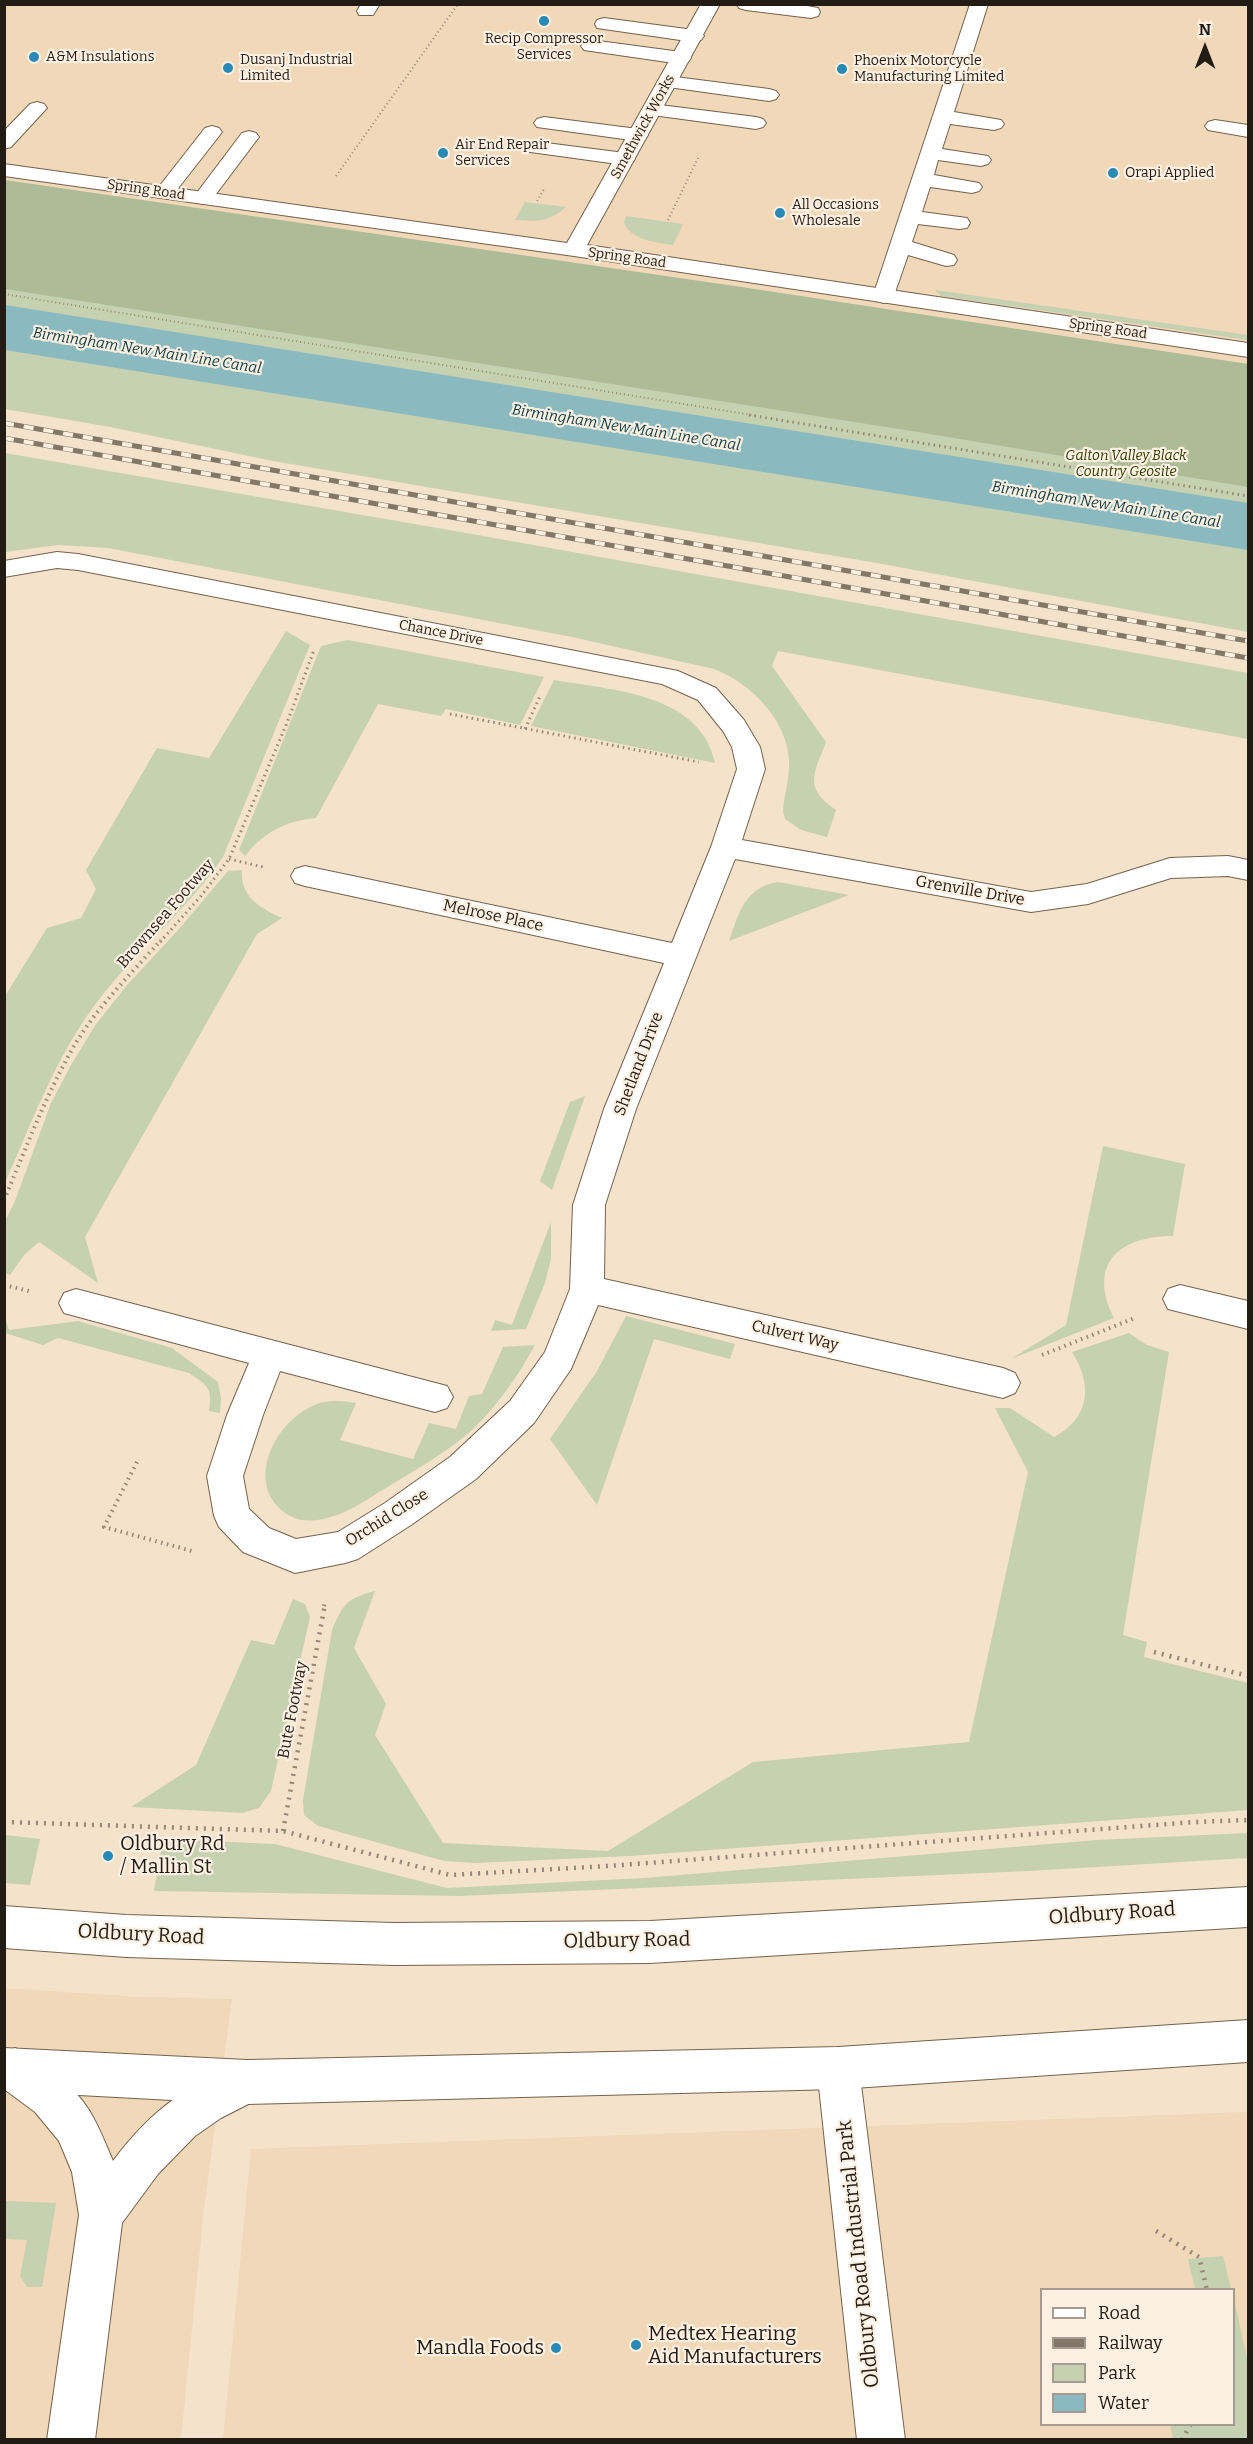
<!DOCTYPE html>
<style>
body{margin:0}
#map{position:relative;width:1253px;height:2444px;overflow:hidden;background:#f5e2ca;font-family:Bitter,serif}
canvas{display:block}
.frame{position:absolute;inset:0;border:6px solid #231c14;pointer-events:none}
.legend{position:absolute;left:1040px;top:2288px;width:195px;height:138px;box-sizing:border-box;background:#fcf0e2;border:2px solid #a59b90;margin:0;padding:8px 10px;list-style:none;font-size:18px;color:#231c14}
.legend li{display:flex;align-items:center;gap:12px;height:30px}
.legend b{width:30px;border:2px solid #a59b90}
.north{position:absolute;left:1175px;top:18px;width:60px;height:60px;-webkit-text-stroke:4px #fcf0e2;paint-order:stroke;rotate:0deg;font-size:16px;font-weight:700;line-height:24px;text-align:center;color:#231c14}
.north::after{content:'';display:block;margin:auto;width:21px;height:27px;background:#231c14;clip-path:polygon(50% 0,100% 100%,50% 72%,0 100%)}
</style>
<div id="map">
<canvas width="1253" height="2444"></canvas>
<div class="frame"></div>
<ul class="legend">
<li><b style="height:8px;background:#fff"></b>Road</li>
<li><b style="height:8px;background:#847768"></b>Railway</li>
<li><b style="height:16px;background:#c5d1b1"></b>Park</li>
<li><b style="height:16px;background:#8abac0"></b>Water</li>
</ul>
<div class="north">N</div>
</div>
<script>
const c = document.querySelector('canvas').getContext('2d');
c.lineJoin = 'round';
function fill(path, color) { c.fillStyle = color; c.fill(path, 'evenodd'); }
function stroke(path, color, width, dash) { c.strokeStyle = color; c.lineWidth = width; c.lineCap = dash ? 'butt' : 'round'; c.setLineDash(dash || []); c.stroke(path); }
function write(font, color, halo, rows, align = 'center') {
  c.font = font + ' Bitter,serif'; c.lineWidth = 4.5; c.setLineDash([]); c.textBaseline = 'middle'; c.strokeStyle = halo; c.fillStyle = color; for (const [text, x, y, turn = 0] of rows) {
    c.save(); c.translate(x, y); c.rotate((+turn || 0) * Math.PI / 180); c.textAlign = isNaN(turn) ? turn : align; if (halo) c.strokeText(text, 0, 0); c.fillText(text, 0, 0); c.restore();
  }
}
const built = new Path2D(`
 M 5,5 L 1248,5 L 1248,364 L 742,287 L 5,180 Z
 M 4,1988 L 138,1997 L 232,1999 L 204,2209 L 181,2439 L 5,2439 Z
 M 1248,2112 L 1248,2439 L 223,2440 L 251,2149 ZM 1042,2290 L 1234,2290 L 1234,2424 L 1042,2424 Z`);
const green = new Path2D(`
 M 4,180 L 1248,364 L 1248,632 L 877,563 L 273,461 L 110,427 L 5,409 Z
 M 525,202 L 566,207 C 549,222 537,222 515,220 Z
 M 626,216 L 683,224 L 673,245 C 656,242 632,241 624,223 Z
 M 935,290 L 1248,335 L 1248,340 L 941,296 Z
 M 5,453 L 472,534 L 1248,673 L 1248,739 L 778,651 L 772,666 L 826,742 C 814,773 803,788 836,810 L 827,837 L 801,830 L 785,819 L 783,811 C 784,795 790,778 789,761 C 788,720 749,682 714,669 L 572,637 L 108,548 L 58,545 L 5,552 Z
 M 286,631 L 310,645 L 223,857 C 191,905 146,942 109,987 C 60,1045 35,1115 5,1183 L 5,996 L 47,928 L 81,918 L 96,889 L 86,870 L 157,748 L 209,758 Z
 M 348,640 L 544,677 L 520,725 L 446,709 L 441,716 L 378,704 L 316,818 C 285,821 264,832 245,856 L 239,850 L 321,646 Z
 M 554,680 C 610,690 701,693 715,763 L 531,726 Z
 M 242,870 C 240,897 260,908 282,918 L 257,934 L 85,1237 L 98,1283 L 39,1242 L 24,1255 L 10,1275 L 5,1273 L 5,1221 L 15,1201 L 51,1103 L 71,1065 L 96,1024 L 128,984 L 179,929 L 228,871 Z
 M 778,882 L 849,895 L 729,941 C 739,913 744,888 778,882 Z
 M 585,1096 L 552,1190 L 540,1181 L 570,1102 Z
 M 1103,1146 L 1185,1164 L 1173,1236 C 1119,1236 1087,1264 1114,1318 L 1011,1359 L 1066,1325 Z
 M 551,1222 L 551,1259 L 545,1283 L 526,1329 L 491,1331 L 495,1320 L 512,1325 Z
 M 626,1316 L 735,1344 L 730,1359 L 654,1339 L 597,1505 L 550,1439 L 597,1371 Z
 M 5,1317 L 9,1330 L 78,1321 L 172,1348 L 218,1382 L 221,1398 L 220,1413 L 209,1411 C 213,1388 207,1385 189,1373 L 58,1338 L 43,1345 L 5,1333 Z
 M 1129,1333 L 1147,1345 L 1169,1352 L 1123,1635 L 1147,1642 L 1144,1657 L 1248,1683 L 1248,1810 L 630,1856 L 475,1863 L 444,1861 L 318,1826 L 304,1815 L 303,1800 L 332,1630 C 343,1604 347,1598 375,1591 L 354,1648 L 386,1704 L 375,1735 L 443,1843 L 608,1851 L 753,1762 L 969,1742 L 1028,1472 L 995,1408 L 1010,1408 L 1054,1437 C 1090,1418 1093,1385 1072,1352 Z
 M 535,1345 C 518,1376 499,1404 473,1429 C 448,1452 415,1470 386,1488 C 369,1498 353,1510 334,1516 C 321,1521 302,1523 290,1516 C 240,1487 275,1417 320,1403 C 332,1400 344,1401 356,1403 L 340,1440 L 413,1459 L 429,1423 L 456,1429 L 469,1396 L 482,1394 L 503,1347 Z
 M 293,1599 L 305,1604 L 310,1617 L 271,1791 L 259,1808 L 242,1813 L 131,1807 L 196,1765 L 251,1640 L 274,1645 Z
 M 1248,1833 L 1248,1858 L 1029,1871 L 459,1896 L 154,1891 L 163,1839 L 275,1844 L 447,1888 L 644,1878 L 1097,1840 Z
 M 5,1835 L 40,1839 L 30,1885 L 5,1883 Z
 M 5,2201 L 56,2203 L 42,2287 L 27,2287 L 20,2276 L 27,2240 L 5,2239 Z
 M 1223,2256 L 1231,2289 L 1195,2289 L 1188,2259 Z
 M 1234,2299 L 1248,2362 L 1248,2439 L 1173,2439 L 1170,2425 L 1234,2424 Z`);
const forest = new Path2D(`
 M 5,180 L 742,287 L 1248,364 L 1248,487 L 918,432 L 5,289 Z`);
const water = new Path2D(`
 M 5,305 L 1248,503 L 1248,550 L 5,350 Z`);
const pathFar3 = new Path2D(`
 M 336,176 L 458,4
 M 537,201 L 544,189
 M 668,220 L 699,156
 M 4,294 L 758,416`);
const pathFar2 = new Path2D(`
 M 749,415 L 1248,496
 M 450,714 L 699,762
 M 525,729 L 541,694
 M 229,859 L 263,867
 M 160,942 L 201,896 L 229,859 L 287,723 L 314,650`);
const pathFar1 = new Path2D(`
 M 4,1200 C 26,1148 46,1095 74,1046 C 97,1007 131,974 161,940
 M 4,1285 L 29,1291
 M 1042,1355 L 1135,1318
 M 137,1462 L 104,1527 L 192,1551
 M 324,1606 L 325,1602`);
const path = new Path2D(`
 M 1154,1652 L 1248,1676
 M 4,1822 L 283,1831 L 450,1875 L 608,1866 L 1195,1822 L 1248,1820
 M 283,1831 L 325,1604
 M 1156,2231 L 1199,2257 L 1207,2290
 M 1182,2440 L 1191,2424`);
const lane = new Path2D(`
 M 361,4 L 380,4 L 373,15 L 359,15 L 357,11 Z
 M 737,4 L 796,4 L 818,8 L 820,12 L 818,16 L 811,18 L 746,10 L 739,8 Z
 M 970,4 L 988,4 L 954,112 L 1001,120 L 1004,124 L 1001,128 L 994,130 L 950,124 L 942,149 L 988,156 L 991,160 L 988,164 L 981,166 L 938,160 L 934,175 L 979,183 L 982,187 L 979,191 L 972,193 L 930,187 L 922,212 L 967,218 L 970,223 L 967,228 L 959,229 L 918,224 L 912,242 L 954,255 L 957,260 L 954,265 L 946,266 L 908,255 L 892,301 L 884,303 L 876,301 L 873,296 Z
 M 604,18 L 694,30 L 701,32 L 704,36 L 701,40 L 694,42 L 597,28 L 595,24 L 597,20 Z
 M 591,40 L 681,52 L 688,54 L 691,58 L 688,62 L 681,64 L 584,50 L 581,46 L 584,42 Z
 M 668,76 L 769,89 L 776,91 L 779,95 L 776,99 L 769,101 L 661,86 L 658,82 L 661,78 Z
 M 37,102 L 44,104 L 47,108 L 11,147 L 4,149 L 4,131 L 30,104 Z
 M 652,104 L 756,117 L 763,119 L 766,123 L 763,127 L 756,129 L 645,114 L 642,110 L 645,106 Z
 M 544,117 L 638,129 L 645,131 L 648,135 L 645,139 L 638,141 L 537,127 L 534,123 L 537,119 Z
 M 1215,120 L 1248,125 L 1248,137 L 1208,130 L 1205,126 L 1208,122 Z
 M 212,126 L 219,128 L 222,132 L 219,136 L 172,196 L 165,198 L 158,196 L 155,192 L 158,188 L 205,128 Z
 M 249,131 L 256,133 L 259,137 L 256,141 L 210,202 L 203,204 L 196,202 L 193,198 L 196,194 L 242,133 Z
 M 530,141 L 625,153 L 632,155 L 635,159 L 632,163 L 625,165 L 523,151 L 520,147 L 523,143 Z
 M 838,2047 L 853,2053 L 859,2068 L 905,2440 L 857,2440 L 817,2068 L 823,2053 Z
 M 15,2048 C 44,2060 72,2084 89,2110 C 99,2126 106,2145 113,2161 C 152,2109 187,2085 247,2060 L 262,2067 L 269,2082 L 262,2097 L 221,2118 L 195,2136 L 158,2174 L 122,2223 L 95,2440 L 47,2440 L 79,2215 L 72,2172 L 59,2141 L 35,2112 L 4,2089 L 4,2053 Z`);
const street = new Path2D(`
 M 701,4 L 720,4 L 587,245 L 1248,343 L 1248,357 L 574,256 L 4,176 L 4,164 L 567,243 Z
 M 57,552 L 78,554 L 678,671 L 716,688 L 744,720 L 760,747 L 765,769 L 742,840 L 1031,892 L 1087,884 L 1170,858 L 1228,856 L 1248,860 L 1248,880 L 1228,876 L 1171,878 L 1088,904 L 1031,912 L 735,859 L 636,1109 L 605,1205 L 604,1279 L 1003,1368 L 1015,1373 L 1020,1383 L 1015,1393 L 1003,1398 L 598,1305 L 571,1369 L 534,1423 L 476,1479 L 411,1525 L 358,1559 L 345,1563 L 295,1573 L 243,1552 L 219,1527 L 214,1516 L 207,1476 L 227,1415 L 249,1363 L 64,1313 L 59,1303 L 64,1293 L 76,1289 L 447,1386 L 453,1397 L 447,1408 L 435,1412 L 280,1371 L 263,1415 L 243,1476 L 249,1509 L 269,1528 L 296,1539 L 338,1532 L 385,1503 L 450,1457 L 510,1401 L 545,1352 L 570,1289 L 573,1205 L 604,1109 L 664,963 L 305,886 L 295,883 L 291,876 L 295,869 L 305,866 L 672,943 L 711,847 L 737,769 L 732,747 L 723,731 L 698,700 L 662,684 L 78,570 L 57,568 L 4,577 L 4,561 Z
 M 1180,1285 L 1248,1301 L 1248,1329 L 1168,1309 L 1163,1299 L 1168,1289 Z`);
const primary = new Path2D(`
 M 1248,1887 L 1248,1927 L 650,1963 L 394,1965 L 126,1957 L 4,1948 L 4,1906 L 126,1915 L 394,1923 L 650,1921 Z
 M 1248,2020 L 1248,2062 L 838,2089 L 247,2104 L 4,2091 L 4,2048 L 247,2060 L 838,2047 Z`);
const rail = new Path2D(`
 M 4,423 L 1248,641
 M 4,438 L 1248,658`);
const markers = [
 [544,21,6,"#288ab4"],
 [34,57,6,"#288ab4"],
 [228,68,6,"#288ab4"],
 [842,69,6,"#288ab4"],
 [443,153,6,"#288ab4"],
 [1113,173,6,"#288ab4"],
 [780,213,6,"#288ab4"],
 [108,1856,6,"#288ab4"],
 [636,2345,6,"#288ab4"],
 [556,2348,6,"#288ab4"]
];
const farPoinames = [
 ["Recip Compressor",544,39,"center"],
 ["Services",544,55,"center"],
 ["A&M Insulations",46,57],
 ["Dusanj Industrial",240,60],
 ["Limited",240,76],
 ["Phoenix Motorcycle",854,61],
 ["Manufacturing Limited",854,77],
 ["Air End Repair",455,145],
 ["Services",455,161],
 ["Orapi Applied",1125,173],
 ["All Occasions",792,205],
 ["Wholesale",792,221]
];
const farStreetnames = [
 ["Smethwick Works",643,127,-61],
 ["Spring Road",146,190,8],
 ["Spring Road",627,258,8],
 ["Spring Road",1108,329,8],
 ["Chance Drive",441,633,11]
];
const farParknames = [
 ["Galton Valley Black",1126,456],
 ["Country Geosite",1126,472]
];
const farWaternames = [
 ["Birmingham New Main Line Canal",147,351,9],
 ["Birmingham New Main Line Canal",626,428,9],
 ["Birmingham New Main Line Canal",1106,505,9]
];
const streetNames = [
 ["Grenville Drive",970,891,10],
 ["Brownsea Footway",166,914,-49],
 ["Melrose Place",493,916,12],
 ["Shetland Drive",639,1064,-69],
 ["Culvert Way",795,1336,13],
 ["Orchid Close",387,1518,-32],
 ["Bute Footway",293,1710,-79]
];
const nearPoinames = [
 ["Oldbury Rd",120,1844],
 ["/ Mallin St",120,1867],
 ["Medtex Hearing",648,2334],
 ["Aid Manufacturers",648,2357],
 ["Mandla Foods",544,2348,"right"]
];
const nearStreetnames = [
 ["Oldbury Road",1112,1914,-4],
 ["Oldbury Road",141,1935,3],
 ["Oldbury Road",627,1941,-1],
 ["Oldbury Road Industrial Park",859,2254,-96]
];
fill(built, '#f0d8b9');
fill(green, '#c5d1b1');
fill(forest, '#aebb97');
fill(water, '#8abac0');
stroke(lane, '#73624d', 2);
stroke(street, '#73624d', 2);
stroke(primary, '#73624d', 2);
stroke(pathFar3, '#958777', 2, [1, 3]);
stroke(pathFar2, '#958777', 3, [1.5, 4]);
stroke(pathFar1, '#958777', 4, [1.5, 4.5]);
stroke(path, '#958777', 4.5, [2, 6]);
fill(lane, '#fff');
fill(street, '#fff');
fill(primary, '#fff');
stroke(rail, '#847768', 5);
stroke(rail, '#fcf0e2', 4, [10]);
for (const [x, y, r, color] of markers) { const dot = new Path2D(); dot.arc(x, y, r, 0, 2 * Math.PI); c.fillStyle = color; c.fill(dot); stroke(dot, '#fcf0e2', 2); }
write('14px', '#231c14', '#fcf0e2', farPoinames, 'left');
write('14px', '#231c14', '#fcf0e2', farStreetnames);
write('italic 14px', '#2c3c00', '#fcf0e2', farParknames);
write('italic 15px', '#0c3b40', '#fcf0e2', farWaternames);
write('16px', '#231c14', '#fcf0e2', streetNames);
write('20px', '#231c14', '#fcf0e2', nearPoinames, 'left');
write('20px', '#231c14', '#fcf0e2', nearStreetnames);
</script>
